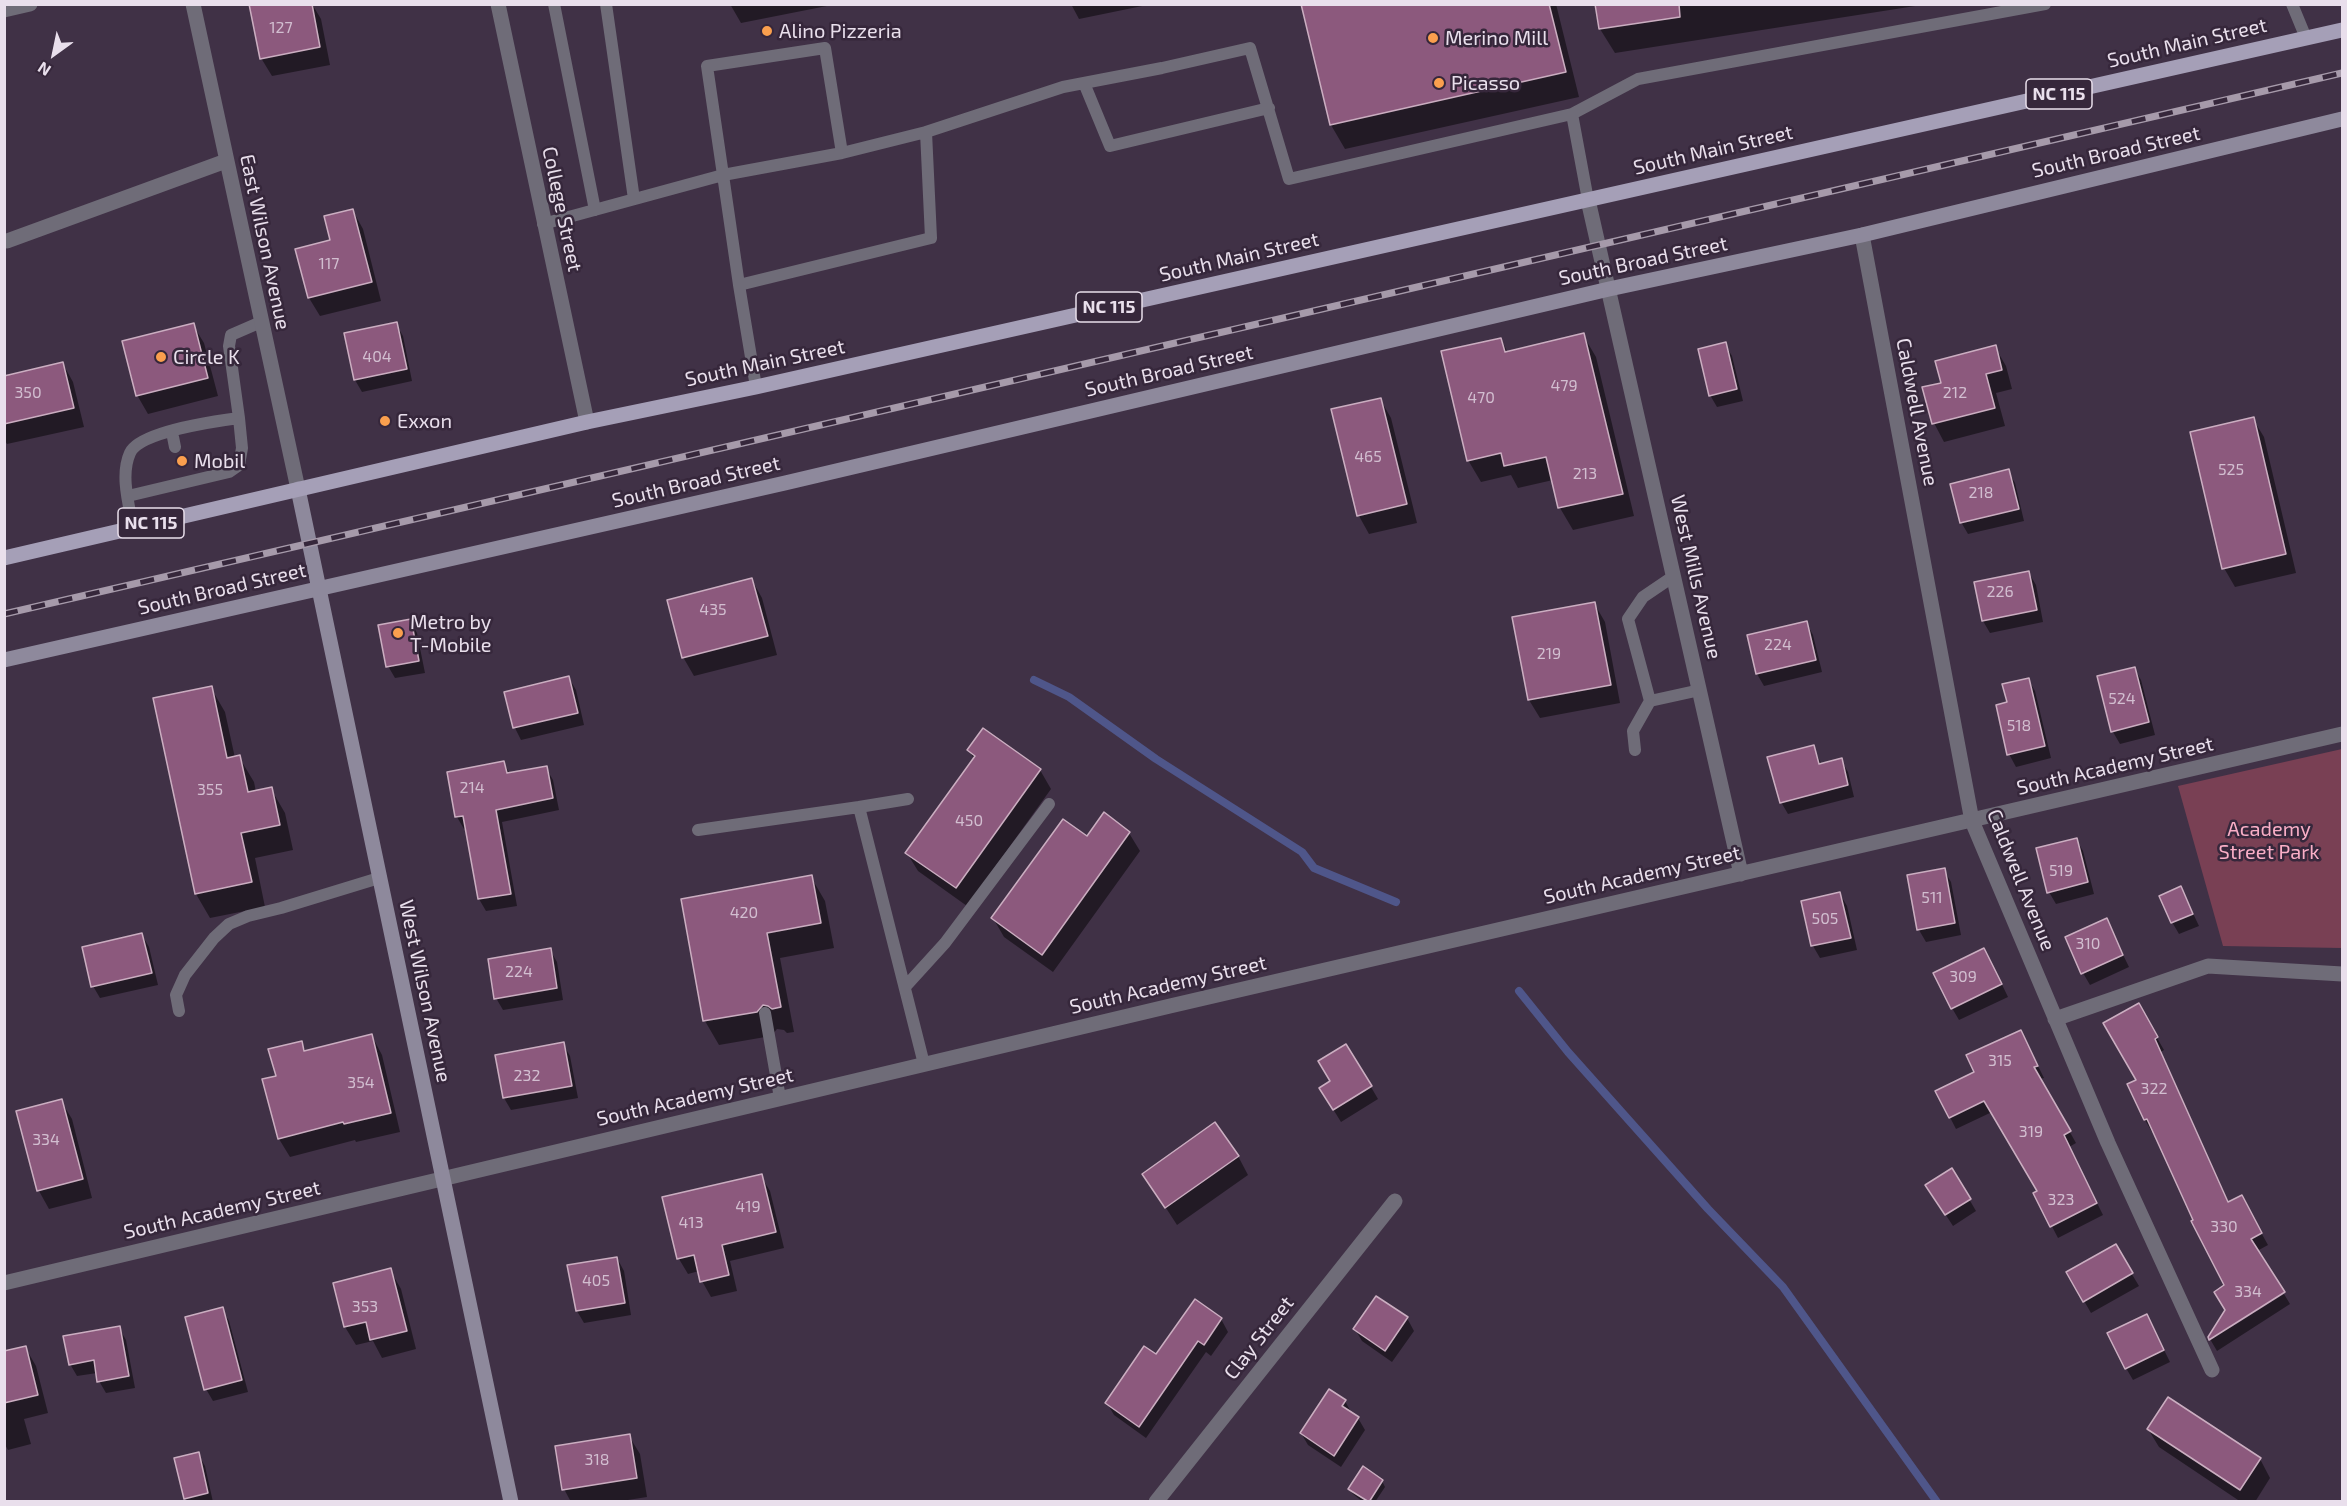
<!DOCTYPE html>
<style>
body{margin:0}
#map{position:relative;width:2347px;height:1506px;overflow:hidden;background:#403146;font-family:"Exo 2",sans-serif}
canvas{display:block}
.frame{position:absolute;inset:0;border:6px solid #e9dfec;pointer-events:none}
.north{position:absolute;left:24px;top:24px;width:60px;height:60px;-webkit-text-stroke:4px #36273b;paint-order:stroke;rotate:213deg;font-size:16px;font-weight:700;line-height:24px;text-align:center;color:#e9dfec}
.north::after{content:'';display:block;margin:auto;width:21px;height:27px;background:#e9dfec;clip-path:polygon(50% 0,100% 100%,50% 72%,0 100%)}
</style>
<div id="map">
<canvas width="2347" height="1506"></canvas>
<div class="frame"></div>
<div class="north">N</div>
</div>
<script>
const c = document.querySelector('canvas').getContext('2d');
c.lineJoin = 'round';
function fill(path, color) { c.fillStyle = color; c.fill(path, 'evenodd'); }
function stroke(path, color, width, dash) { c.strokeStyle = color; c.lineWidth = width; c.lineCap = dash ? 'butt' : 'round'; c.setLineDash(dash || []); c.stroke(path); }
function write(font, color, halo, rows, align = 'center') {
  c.font = font + ' "Exo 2",sans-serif'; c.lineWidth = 5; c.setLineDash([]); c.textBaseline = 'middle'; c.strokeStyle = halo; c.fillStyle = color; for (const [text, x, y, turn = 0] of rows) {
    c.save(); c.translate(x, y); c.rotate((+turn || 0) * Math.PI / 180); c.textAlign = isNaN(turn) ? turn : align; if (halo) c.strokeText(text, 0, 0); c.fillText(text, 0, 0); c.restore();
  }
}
const green = new Path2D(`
 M 2342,749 L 2342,948 L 2223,946 L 2178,786 Z`);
const shadow = new Path2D(`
 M 251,4 L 312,4 L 321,19 L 330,65 L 272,76 L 261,58 Z
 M 730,4 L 837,4 L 741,23 Z
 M 1071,4 L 1152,4 L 1079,19 Z
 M 1302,4 L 1556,4 L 1579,97 L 1345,149 L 1331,125 Z
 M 1596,4 L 1928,4 L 1615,53 L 1600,29 Z
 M 353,211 L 363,229 L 381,301 L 320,316 L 309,298 L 297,250 L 332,241 Z
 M 396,324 L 403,336 L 412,381 L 362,392 L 355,380 Z
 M 193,325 L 204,343 L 218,396 L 148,414 L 137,395 Z
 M 1583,335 L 1596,357 L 1634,516 L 1573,530 L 1560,508 L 1553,480 L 1518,488 L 1511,475 L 1481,482 L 1468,460 L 1501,339 L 1508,353 Z
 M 1725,344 L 1732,356 L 1743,401 L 1717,407 L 1710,395 Z
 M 1995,347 L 2006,366 L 2012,389 L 1996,393 L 2005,426 L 1944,442 L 1934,423 L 1943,384 Z
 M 63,364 L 73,382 L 84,427 L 7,444 L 4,439 L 4,377 Z
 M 1380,399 L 1391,418 L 1417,523 L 1369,534 L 1359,516 L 1333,411 Z
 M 2253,419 L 2264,437 L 2296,573 L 2235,587 L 2224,568 Z
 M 2008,471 L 2015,483 L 2024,521 L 1968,534 L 1961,522 Z
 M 2029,573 L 2036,585 L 2043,622 L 1990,633 L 1983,621 Z
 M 752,580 L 762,598 L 777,655 L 694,676 L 683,657 Z
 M 1594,603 L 1605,622 L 1620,703 L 1540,718 L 1529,700 Z
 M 410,620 L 417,633 L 425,673 L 395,678 L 388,666 Z
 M 1806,622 L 1813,635 L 1822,672 L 1764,686 L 1757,674 Z
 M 2134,668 L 2141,680 L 2155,735 L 2120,744 L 2113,732 L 2099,677 Z
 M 569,678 L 576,690 L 584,725 L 521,740 L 515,728 Z
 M 2028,679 L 2035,691 L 2051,758 L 2016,767 L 2009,754 Z
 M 211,688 L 225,712 L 235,758 L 239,757 L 254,782 L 256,792 L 271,789 L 285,813 L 293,850 L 255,858 L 265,907 L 210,918 L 196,894 Z
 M 1813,747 L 1822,765 L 1841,760 L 1848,772 L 1854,797 L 1788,814 L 1781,802 Z
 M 969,750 L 1040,770 L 1051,789 L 967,906 L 918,871 L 907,853 L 974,759 Z
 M 504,763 L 510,774 L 546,768 L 553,780 L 559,810 L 502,822 L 517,906 L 486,911 L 479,899 L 467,828 L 464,829 L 457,817 Z
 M 1129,833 L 1140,851 L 1053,972 L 1004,937 L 993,918 L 1087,838 Z
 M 2076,839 L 2083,851 L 2094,894 L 2056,904 L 2049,892 Z
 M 1944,870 L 1951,882 L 1961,935 L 1926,942 L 1919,930 L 1909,876 Z
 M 811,877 L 825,901 L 834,948 L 780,958 L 794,1032 L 787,1033 L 784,1030 L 777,1029 L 771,1036 L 719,1045 L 705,1021 L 682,900 Z
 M 2181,888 L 2199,926 L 2179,934 L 2172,922 Z
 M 1840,894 L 1847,906 L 1857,950 L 1820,958 L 1813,946 L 1802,902 Z
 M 2106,920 L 2129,967 L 2090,985 L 2083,973 Z
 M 142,935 L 149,947 L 158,985 L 100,998 L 93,986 Z
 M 550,950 L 557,962 L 563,1000 L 503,1010 L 496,998 Z
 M 1991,962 L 2008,997 L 1959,1020 L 1952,1008 Z
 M 2138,1005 L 2164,1050 L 2161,1052 L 2229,1203 L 2248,1209 L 2268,1245 L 2257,1251 L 2230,1328 L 2284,1294 L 2290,1304 L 2217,1351 L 2210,1339 L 2227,1310 L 2226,1286 L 2154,1131 L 2152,1132 L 2145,1120 L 2129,1084 L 2138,1080 Z
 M 2021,1032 L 2044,1078 L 2040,1079 L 2076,1143 L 2069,1147 L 2103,1215 L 2058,1238 L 2035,1194 L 2039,1192 L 1992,1112 L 1956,1129 L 1937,1092 L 1976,1073 Z
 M 372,1036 L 382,1055 L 400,1132 L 356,1142 L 355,1140 L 290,1157 L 279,1139 L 278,1077 L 301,1042 L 306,1052 Z
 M 563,1044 L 570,1056 L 578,1098 L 511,1110 L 504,1098 L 496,1056 Z
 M 1371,1087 L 1378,1099 L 1341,1122 L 1328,1101 Z
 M 61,1101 L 72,1119 L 92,1198 L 49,1209 L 39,1191 L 18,1112 Z
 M 1238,1156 L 1248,1175 L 1177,1225 L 1144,1174 Z
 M 761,1176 L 770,1191 L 784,1248 L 730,1261 L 737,1291 L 711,1297 L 702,1281 L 699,1271 L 688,1274 L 679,1259 Z
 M 1934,1197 L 1969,1199 L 1976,1211 L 1953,1226 Z
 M 2115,1246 L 2139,1286 L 2091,1313 L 2068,1273 Z
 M 617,1258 L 624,1271 L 631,1315 L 584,1323 L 577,1311 L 569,1266 Z
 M 390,1270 L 401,1289 L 416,1349 L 382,1358 L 373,1341 L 356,1345 L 345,1327 L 335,1284 Z
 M 1195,1301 L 1221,1319 L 1228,1332 L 1211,1356 L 1206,1352 L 1146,1438 L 1114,1415 L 1107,1403 L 1157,1356 Z
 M 222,1309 L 229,1321 L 248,1392 L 213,1401 L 206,1389 Z
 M 1407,1318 L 1414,1331 L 1392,1362 L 1362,1341 L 1355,1329 Z
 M 119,1328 L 126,1340 L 135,1388 L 106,1393 L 99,1381 L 97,1373 L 77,1376 L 70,1364 Z
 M 2153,1328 L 2170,1362 L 2133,1380 L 2126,1368 Z
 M 25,1347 L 36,1366 L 48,1413 L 24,1419 L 31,1444 L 8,1450 L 4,1443 L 4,1353 Z
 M 1345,1401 L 1352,1414 L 1358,1418 L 1365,1430 L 1341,1467 L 1308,1445 L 1301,1433 Z
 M 2148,1429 L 2260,1459 L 2270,1478 L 2255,1502 L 2241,1502 L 2159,1447 Z
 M 629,1436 L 640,1454 L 647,1497 L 615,1502 L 571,1502 L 564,1489 Z
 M 198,1454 L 205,1466 L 213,1502 L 187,1502 L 185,1498 Z
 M 1363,1468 L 1382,1481 L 1385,1487 L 1375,1502 L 1363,1502 L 1353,1494 L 1349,1489 Z`);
const stream = new Path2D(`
 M 1034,680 L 1069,697 L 1156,759 L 1302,852 L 1314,868 L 1396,902
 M 1519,991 L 1568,1052 L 1708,1209 L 1783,1287 L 1937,1502`);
const building = new Path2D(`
 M 249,4 L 312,4 L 320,47 L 260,59 Z
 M 1301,4 L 1549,4 L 1566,72 L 1330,125 Z
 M 1595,4 L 1679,4 L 1680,17 L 1599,29 Z
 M 353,209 L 372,282 L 308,298 L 295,249 L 330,240 L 324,216 Z
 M 397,322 L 407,369 L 354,380 L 344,333 Z
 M 194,323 L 208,378 L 136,396 L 122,341 Z
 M 1584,333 L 1623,494 L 1558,508 L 1546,457 L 1504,466 L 1501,453 L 1467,461 L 1441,351 L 1501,338 L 1505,352 Z
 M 1726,342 L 1737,389 L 1709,396 L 1698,349 Z
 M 1996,345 L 2002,370 L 1986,374 L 1995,408 L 1932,424 L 1922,387 L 1941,383 L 1935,361 Z
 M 63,362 L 74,408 L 4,424 L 4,376 Z
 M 1381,398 L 1407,504 L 1357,516 L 1331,409 Z
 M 2254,417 L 2286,554 L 2222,569 L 2190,432 Z
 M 2009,469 L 2019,509 L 1960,523 L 1950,484 Z
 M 2029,571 L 2037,610 L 1982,621 L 1974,582 Z
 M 752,578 L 768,636 L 682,658 L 667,600 Z
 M 1595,602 L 1611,685 L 1528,700 L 1512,617 Z
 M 411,619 L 419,661 L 386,667 L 378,625 Z
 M 1807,621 L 1816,660 L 1756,674 L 1747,635 Z
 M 2135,667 L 2149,722 L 2111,732 L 2097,676 Z
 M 569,676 L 578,713 L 513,728 L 504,692 Z
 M 2029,678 L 2045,746 L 2007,755 L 1996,705 L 2007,702 L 2002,684 Z
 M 212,686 L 227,758 L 240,755 L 248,792 L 272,787 L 280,825 L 241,833 L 252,882 L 195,894 L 153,698 Z
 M 983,728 L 1041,769 L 956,888 L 905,853 L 975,756 L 967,750 Z
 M 1814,745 L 1819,764 L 1842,758 L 1848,785 L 1780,803 L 1767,757 Z
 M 504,761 L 507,773 L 547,766 L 553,798 L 496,810 L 511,894 L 478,899 L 463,816 L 455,817 L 447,772 Z
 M 1104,812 L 1130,832 L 1042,955 L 991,918 L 1063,819 L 1087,836 Z
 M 2077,838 L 2088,882 L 2047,893 L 2036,848 Z
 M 1945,868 L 1955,923 L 1917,930 L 1907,875 Z
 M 812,875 L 821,923 L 767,933 L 781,1007 L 772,1009 L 768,1006 L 763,1005 L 757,1012 L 703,1021 L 681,899 Z
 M 2181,886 L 2193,914 L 2171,923 L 2159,896 Z
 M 1840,892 L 1851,938 L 1811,946 L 1801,901 Z
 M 2107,918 L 2123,955 L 2081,974 L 2065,937 Z
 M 142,933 L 152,973 L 91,987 L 82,947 Z
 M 551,948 L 557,988 L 494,999 L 488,959 Z
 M 1984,948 L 2002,984 L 1951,1009 L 1933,973 Z
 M 2139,1003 L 2158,1037 L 2155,1039 L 2228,1202 L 2242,1195 L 2262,1233 L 2251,1239 L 2285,1292 L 2209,1340 L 2208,1337 L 2225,1310 L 2214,1292 L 2224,1285 L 2191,1221 L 2193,1220 L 2147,1119 L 2144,1120 L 2127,1084 L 2136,1080 L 2103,1023 Z
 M 2021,1030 L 2038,1066 L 2034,1067 L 2071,1131 L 2064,1135 L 2097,1203 L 2050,1227 L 2033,1193 L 2037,1191 L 1984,1101 L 1949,1118 L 1935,1091 L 1974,1072 L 1966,1055 Z
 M 372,1034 L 391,1113 L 344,1124 L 343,1122 L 278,1139 L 262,1079 L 276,1076 L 268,1049 L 302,1041 L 304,1051 Z
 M 564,1042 L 572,1086 L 503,1098 L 495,1055 Z
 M 1346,1044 L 1372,1086 L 1333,1110 L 1319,1088 L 1330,1081 L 1318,1061 Z
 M 62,1099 L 83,1179 L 37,1191 L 16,1111 Z
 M 1215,1122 L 1239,1156 L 1165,1208 L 1142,1174 Z
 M 1952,1168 L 1971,1199 L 1945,1215 L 1925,1185 Z
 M 762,1174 L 776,1232 L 722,1245 L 729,1275 L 700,1282 L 694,1255 L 677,1259 L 662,1197 Z
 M 2116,1244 L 2133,1273 L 2083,1302 L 2066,1272 Z
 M 617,1257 L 625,1303 L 576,1311 L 567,1265 Z
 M 391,1268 L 407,1331 L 370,1340 L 366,1322 L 344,1327 L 333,1283 Z
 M 1376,1296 L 1408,1317 L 1385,1351 L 1353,1329 Z
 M 1195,1299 L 1222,1318 L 1204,1345 L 1198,1341 L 1139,1427 L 1105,1403 L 1144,1346 L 1156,1354 Z
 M 223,1307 L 242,1380 L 204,1390 L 185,1317 Z
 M 2147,1314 L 2164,1350 L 2125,1369 L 2107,1333 Z
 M 120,1326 L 129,1376 L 97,1382 L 94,1360 L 69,1365 L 63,1336 Z
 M 26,1346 L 38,1395 L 4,1403 L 4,1351 Z
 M 1329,1389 L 1346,1400 L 1342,1406 L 1359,1417 L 1334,1456 L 1300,1433 Z
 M 2168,1397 L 2261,1458 L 2240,1490 L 2147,1429 Z
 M 630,1434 L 637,1478 L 562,1490 L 555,1446 Z
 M 199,1452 L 208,1493 L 184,1499 L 174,1458 Z
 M 1363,1466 L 1383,1480 L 1369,1502 L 1348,1489 Z`);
const lane = new Path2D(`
 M 554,4 L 595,210
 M 606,4 L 634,199
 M 2292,4 L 2306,38
 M 1084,83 L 1110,146 L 1269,108
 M 1572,114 L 1588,200
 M 842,153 L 825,48 L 707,66 L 723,175 L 842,153 L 926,132
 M 543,224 L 723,175 L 739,285
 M 756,387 L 739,285 L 931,238 L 926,132 L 1063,87 L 1162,68 L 1250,48 L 1289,179 L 1572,114 L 1638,79 L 2045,4
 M 172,432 L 175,447
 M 128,496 L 229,472 L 239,465 L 242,448 L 239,418
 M 133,527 C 129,505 120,475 130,453 C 139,432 216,421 239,418 L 229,346 L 231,335 L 261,322
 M 1674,576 L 1643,597 L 1628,619 L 1650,701 L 1700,690
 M 1635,750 L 1633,731 L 1650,701
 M 859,807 L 908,799
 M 698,830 L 859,807 L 924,1064
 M 905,987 L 945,943 L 1049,804
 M 179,1011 L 176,995 L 185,975 L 214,938 L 229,924 L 248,916 L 281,908 L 379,878
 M 765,1013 L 780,1098`);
const street = new Path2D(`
 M 193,4 L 298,489
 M 498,4 L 587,422
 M 4,10 L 30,4
 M 1588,200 L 1741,874
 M 1862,235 L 1972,821 L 2108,1143 L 2212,1370
 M 7,241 L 226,161
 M 2055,1019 L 2208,966 L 2342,974
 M 4,1283 L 1170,1006 L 2342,734
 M 1156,1502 L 1395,1201`);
const secondary = new Path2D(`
 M 298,489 L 511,1502
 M 4,660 L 785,483 L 1609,289 L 1862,235 L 2342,119`);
const primary = new Path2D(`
 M 4,558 L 587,422 L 756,387 L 2342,30`);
const rail = new Path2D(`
 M 4,614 L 2342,73`);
const markers = [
 [767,31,6,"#fa9f4e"],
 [1433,38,6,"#fa9f4e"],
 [1439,83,6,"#fa9f4e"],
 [161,357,6,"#fa9f4e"],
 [385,421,6,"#fa9f4e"],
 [182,461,6,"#fa9f4e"],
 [398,633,6,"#fa9f4e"]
];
const numberNames = [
 ["127",281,28],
 ["117",329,264],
 ["404",377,357],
 ["479",1564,386],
 ["350",28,393],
 ["212",1955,393],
 ["470",1481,398],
 ["465",1368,457],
 ["525",2231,470],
 ["213",1585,474],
 ["218",1981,493],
 ["226",2000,592],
 ["435",713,610],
 ["224",1778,645],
 ["219",1549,654],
 ["524",2122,699],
 ["518",2019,726],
 ["214",472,788],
 ["355",210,790],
 ["450",969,821],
 ["519",2061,871],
 ["511",1932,898],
 ["420",744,913],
 ["505",1825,919],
 ["310",2088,944],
 ["224",519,972],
 ["309",1963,977],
 ["315",2000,1061],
 ["232",527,1076],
 ["354",361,1083],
 ["322",2154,1089],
 ["319",2031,1132],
 ["334",46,1140],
 ["323",2061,1200],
 ["419",748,1207],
 ["413",691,1223],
 ["330",2224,1227],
 ["405",596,1281],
 ["334",2248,1292],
 ["353",365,1307],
 ["318",597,1460]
];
const shields = [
 [2059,94,66],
 [1109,307,66],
 [151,523,66]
];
const shieldNames = [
 ["NC 115",2059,94],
 ["NC 115",1109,307],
 ["NC 115",151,523]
];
const poiNames = [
 ["Alino Pizzeria",779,31],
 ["Merino Mill",1445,38],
 ["Picasso",1451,83],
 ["Circle K",173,357],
 ["Exxon",397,421],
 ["Mobil",194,461],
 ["Metro by",410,622],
 ["T-Mobile",410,645]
];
const streetNames = [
 ["South Main Street",2187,43,-13],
 ["South Main Street",1713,150,-13],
 ["South Broad Street",2116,152,-13],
 ["College Street",562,209,78],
 ["East Wilson Avenue",265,242,78],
 ["South Main Street",1239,257,-13],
 ["South Broad Street",1643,261,-12],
 ["South Main Street",765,363,-12],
 ["South Broad Street",1169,371,-13],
 ["Caldwell Avenue",1917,412,79],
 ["South Broad Street",696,482,-13],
 ["West Mills Avenue",1696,577,77],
 ["South Broad Street",222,589,-13],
 ["South Academy Street",2115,766,-13],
 ["South Academy Street",1642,875,-13],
 ["Caldwell Avenue",2021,880,68],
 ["South Academy Street",1168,985,-13],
 ["West Wilson Avenue",425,991,78],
 ["South Academy Street",695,1097,-13],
 ["South Academy Street",222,1210,-13],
 ["Clay Street",1259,1338,-52]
];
const parkNames = [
 ["Academy",2269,829],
 ["Street Park",2269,852]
];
fill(green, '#794054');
fill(shadow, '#0007');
stroke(stream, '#4f568a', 8);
fill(building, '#8c597d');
stroke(building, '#cbaec1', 1.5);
stroke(lane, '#6f6c78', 12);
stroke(street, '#6f6c78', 15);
stroke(secondary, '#8e899c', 15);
stroke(primary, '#a59fb7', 15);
stroke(rail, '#a69aaa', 7);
stroke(rail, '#36273b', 4.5, [14]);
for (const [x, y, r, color] of markers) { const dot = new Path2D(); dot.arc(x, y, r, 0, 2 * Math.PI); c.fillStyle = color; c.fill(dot); stroke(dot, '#36273b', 2); }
write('16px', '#d2bed0', null, numberNames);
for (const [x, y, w] of shields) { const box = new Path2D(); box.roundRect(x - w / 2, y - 15, w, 30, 4.5); c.fillStyle = '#36273b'; c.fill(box); stroke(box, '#e9dfec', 1.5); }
write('bold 18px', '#e9dfec', null, shieldNames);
write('20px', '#e9dfec', '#36273b', poiNames, 'left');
write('20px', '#e9dfec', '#36273b', streetNames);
write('20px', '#f9aec6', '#36273b', parkNames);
</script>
